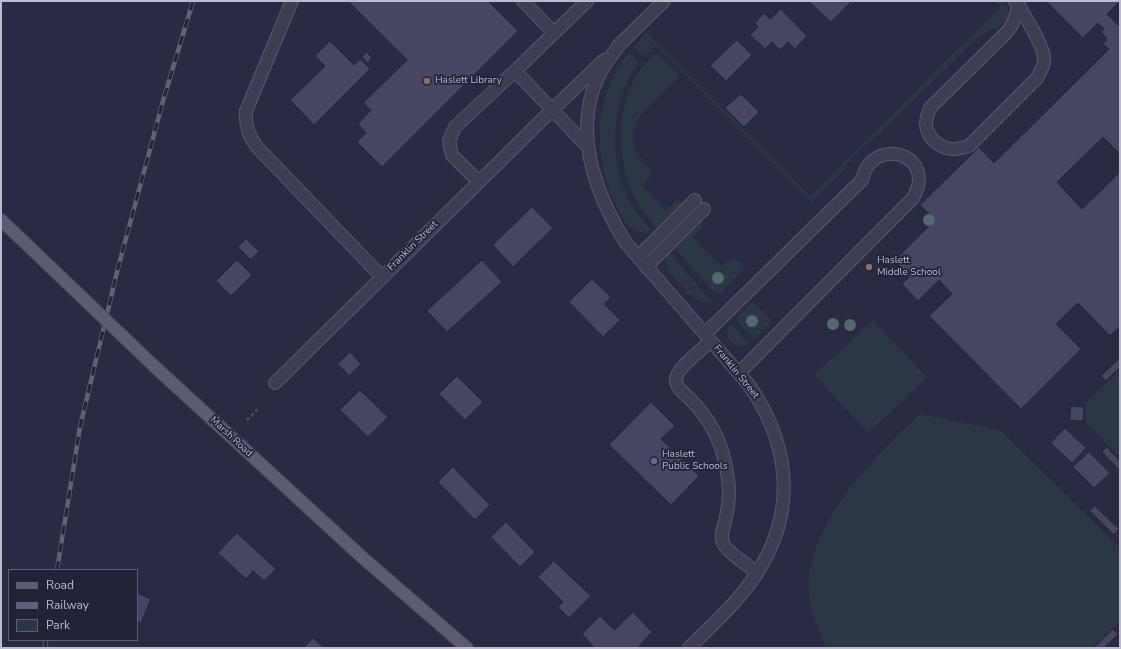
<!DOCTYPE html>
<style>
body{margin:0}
#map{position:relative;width:1121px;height:649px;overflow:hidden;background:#292a43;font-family:"Nunito Sans",sans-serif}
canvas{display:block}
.frame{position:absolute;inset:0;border:2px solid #bbbbcd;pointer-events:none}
.legend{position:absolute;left:8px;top:569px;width:130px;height:72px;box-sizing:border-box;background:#222239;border:1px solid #5f5f74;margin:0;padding:5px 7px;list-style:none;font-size:12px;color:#bbbbcd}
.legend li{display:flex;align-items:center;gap:8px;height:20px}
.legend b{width:20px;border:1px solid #5f5f74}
</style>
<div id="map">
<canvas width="1121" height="649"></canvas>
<div class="frame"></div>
<ul class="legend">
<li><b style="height:5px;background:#5b5c73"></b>Road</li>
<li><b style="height:5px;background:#5f607a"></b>Railway</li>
<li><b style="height:11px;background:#2b3744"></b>Park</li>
</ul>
</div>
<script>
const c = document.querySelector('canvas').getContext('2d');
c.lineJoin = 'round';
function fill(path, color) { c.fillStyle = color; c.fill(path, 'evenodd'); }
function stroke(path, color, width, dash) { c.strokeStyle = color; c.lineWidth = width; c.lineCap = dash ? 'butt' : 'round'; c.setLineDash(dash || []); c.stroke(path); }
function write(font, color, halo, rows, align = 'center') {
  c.font = font + ' "Nunito Sans",sans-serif'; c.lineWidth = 3.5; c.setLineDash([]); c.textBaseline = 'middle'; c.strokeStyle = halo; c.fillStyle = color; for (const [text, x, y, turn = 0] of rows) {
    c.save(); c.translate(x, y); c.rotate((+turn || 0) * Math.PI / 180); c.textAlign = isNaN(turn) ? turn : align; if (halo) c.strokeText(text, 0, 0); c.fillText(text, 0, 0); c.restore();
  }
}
const green = new Path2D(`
 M 996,1 L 1002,1 C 1004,3 1007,6 1008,9 C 1015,22 994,27 987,32 C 981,36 976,40 971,44 L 881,132 L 861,149 L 849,162 L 840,174 L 811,202 L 656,45 L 646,55 L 643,56 L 634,47 L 646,32 L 810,196 L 1001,6 Z
 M 629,52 L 639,62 C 609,104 606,170 637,213 C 642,220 648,226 653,232 C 645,234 637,233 630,227 C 627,225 625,221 623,218 C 609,195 601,169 600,143 C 599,131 600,118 603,106 C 607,86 617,68 629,52 Z
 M 653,55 L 659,55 L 680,76 L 642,114 C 624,137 635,151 651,171 C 652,178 645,181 642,186 L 666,210 L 677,200 L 681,202 L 681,206 L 658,229 C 648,219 639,208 633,195 C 616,158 616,106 639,71 C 643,66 648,60 653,55 Z
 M 699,221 L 702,222 L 703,225 L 702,228 L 693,237 L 721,266 C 735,256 732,254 745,267 L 721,293 L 716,295 L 672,245 Z
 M 668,251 L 713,303 C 697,305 687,292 677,281 C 675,278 671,275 669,272 C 665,266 666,258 668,251 Z
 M 751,303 L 754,303 L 770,319 L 770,323 L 753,340 L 735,318 Z
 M 873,320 L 927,378 L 868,433 L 814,375 Z
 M 731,323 L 749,344 C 733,351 721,337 731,323 Z
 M 1120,370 L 1120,458 L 1086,423 L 1086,402 Z
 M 920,414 L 1000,430 L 1118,546 L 1120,548 L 1120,622 L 1095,648 L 827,648 C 818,631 810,613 809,593 C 806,522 873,459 920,414 Z`);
const building = new Path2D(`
 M 348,1 L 488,1 L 518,31 L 382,167 L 357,142 L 366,133 L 358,124 L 371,110 L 363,103 L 407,60 Z
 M 809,1 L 848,1 L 850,3 L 831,22 Z
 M 1046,1 L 1120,1 L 1107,14 L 1120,27 L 1120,154 L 1103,137 L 1057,182 L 1082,209 L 1120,172 L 1120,326 L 1110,336 L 1078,303 L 1056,324 L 1081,349 L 1021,409 L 929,316 L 952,294 L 939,280 L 918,301 L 902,284 L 909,277 L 894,261 L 935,220 L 920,205 L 979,147 L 994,163 L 1109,49 L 1103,44 L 1107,39 L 1101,32 L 1104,29 L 1098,23 L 1083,38 Z
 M 781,9 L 807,36 L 795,49 L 788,42 L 780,50 L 772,42 L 765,49 L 750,35 L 758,27 L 755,23 L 764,13 L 770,19 Z
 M 737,40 L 752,55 L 726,81 L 710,66 Z
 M 330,41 L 354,65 L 360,59 L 370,69 L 314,125 L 290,100 L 325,66 L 315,56 Z
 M 367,52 L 372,58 L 368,63 L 362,57 Z
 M 741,94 L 759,112 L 744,127 L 725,108 Z
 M 532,207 L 553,228 L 513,267 L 493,245 Z
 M 246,239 L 259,251 L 251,260 L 238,247 Z
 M 237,260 L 252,275 L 231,296 L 216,281 Z
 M 482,260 L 502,282 L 447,332 L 427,311 Z
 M 592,279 L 611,297 L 604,304 L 620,320 L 603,337 L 569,302 Z
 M 350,352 L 361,364 L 349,376 L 338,364 Z
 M 1120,358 L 1120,367 L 1106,381 L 1101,376 Z
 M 457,376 L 483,402 L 465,420 L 439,394 Z
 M 360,390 L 388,417 L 368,437 L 340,410 Z
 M 651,402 L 675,426 L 661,439 L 699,476 L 671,505 L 609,445 Z
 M 1071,406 L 1084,407 L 1083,421 L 1070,420 Z
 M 1065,428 L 1086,448 L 1072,463 L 1051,443 Z
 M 1107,447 L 1120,461 L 1120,471 L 1102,452 Z
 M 1089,452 L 1110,473 L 1094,488 L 1073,467 Z
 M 453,467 L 490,505 L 475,520 L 438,482 Z
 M 1095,506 L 1119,529 L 1114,535 L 1090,511 Z
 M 506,522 L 535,552 L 520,567 L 491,537 Z
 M 237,533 L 276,569 L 264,581 L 253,571 L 246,579 L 218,553 Z
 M 554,561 L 591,596 L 569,618 L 558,607 L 563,602 L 538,577 Z
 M 137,593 L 151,599 L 141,623 L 137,621 Z
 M 633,612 L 652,632 L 637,648 L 595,648 L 582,634 L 600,616 L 614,630 Z
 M 1113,629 L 1118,634 L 1104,648 L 1094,648 Z
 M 313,638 L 324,648 L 304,648 Z`);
const path = new Path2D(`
 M 247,420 L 259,408`);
const minor = new Path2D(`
 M 292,1 L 246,111 C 245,125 248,136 257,147 L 382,277
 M 523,1 L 554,33
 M 587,1 L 515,71 L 588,147
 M 1015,1 L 1018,4 C 1025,17 1043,44 1044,58 C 1045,65 1040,72 1037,78 L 969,146 C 964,147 959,149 954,149 C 940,149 927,138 926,124 C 926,118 928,113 930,108 L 1007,32 C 1014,24 1017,15 1018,4
 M 623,41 C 610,56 599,71 593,90 C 576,142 598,199 626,243 L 749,385 C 787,440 797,503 763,563 C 745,596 715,622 689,648
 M 618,46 L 664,1
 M 479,182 L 452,155 L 449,141 L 455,127 L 515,71
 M 638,257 L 695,200
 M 646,267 L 704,209
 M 705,334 L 862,180 C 863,177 864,174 865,171 C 881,137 937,157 913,198 L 739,373
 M 711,341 C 703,348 677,369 676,378 C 675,387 683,392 689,398 C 703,412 715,429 721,448 C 726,463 729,480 729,496 C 728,503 728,510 726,517 C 725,526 719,534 723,543 C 727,552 749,566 757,573
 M 275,383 L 552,110 L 604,60`);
const major = new Path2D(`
 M 1,220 L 42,259
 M 154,366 L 363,558 L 467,648`);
const rail = new Path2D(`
 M 57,570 L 80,427 L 118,268 L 163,101 L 193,1
 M 45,648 L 46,640`);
const majorBridge = new Path2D(`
 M 42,259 L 154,366`);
const trees = [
 [929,220],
 [718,278],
 [752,321],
 [833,324],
 [850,325]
];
const markers = [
 [427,81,4,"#8d6e63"],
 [869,267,4,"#8d6e63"],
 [654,461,4,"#5c6f8a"]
];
const poiNames = [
 ["Haslett Library",435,81],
 ["Haslett",877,261],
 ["Middle School",877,273],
 ["Haslett",662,455],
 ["Public Schools",662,467]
];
const streetNames = [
 ["Franklin Street",413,246,-45],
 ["Franklin Street",736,372,51],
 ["Marsh Road",231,437,43]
];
fill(green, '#2b3744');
fill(building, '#464663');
stroke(building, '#24243a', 1);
stroke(minor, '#59596d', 14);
stroke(major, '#444459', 14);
stroke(path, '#46535e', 2.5, [3, 3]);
stroke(minor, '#3d3d53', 12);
stroke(major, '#5b5c73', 12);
stroke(rail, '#5f607a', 4.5);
stroke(rail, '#222239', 3, [9]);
stroke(majorBridge, '#444459', 14, []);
stroke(majorBridge, '#5b5c73', 12);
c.fillStyle = '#52696c';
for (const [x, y] of trees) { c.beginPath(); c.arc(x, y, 6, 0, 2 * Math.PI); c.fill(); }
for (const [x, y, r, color] of markers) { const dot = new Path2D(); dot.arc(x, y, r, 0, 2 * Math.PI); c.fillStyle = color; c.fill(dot); stroke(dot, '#222239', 1.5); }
write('10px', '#bbbbcd', '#222239', poiNames, 'left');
write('10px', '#bbbbcd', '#222239', streetNames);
</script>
